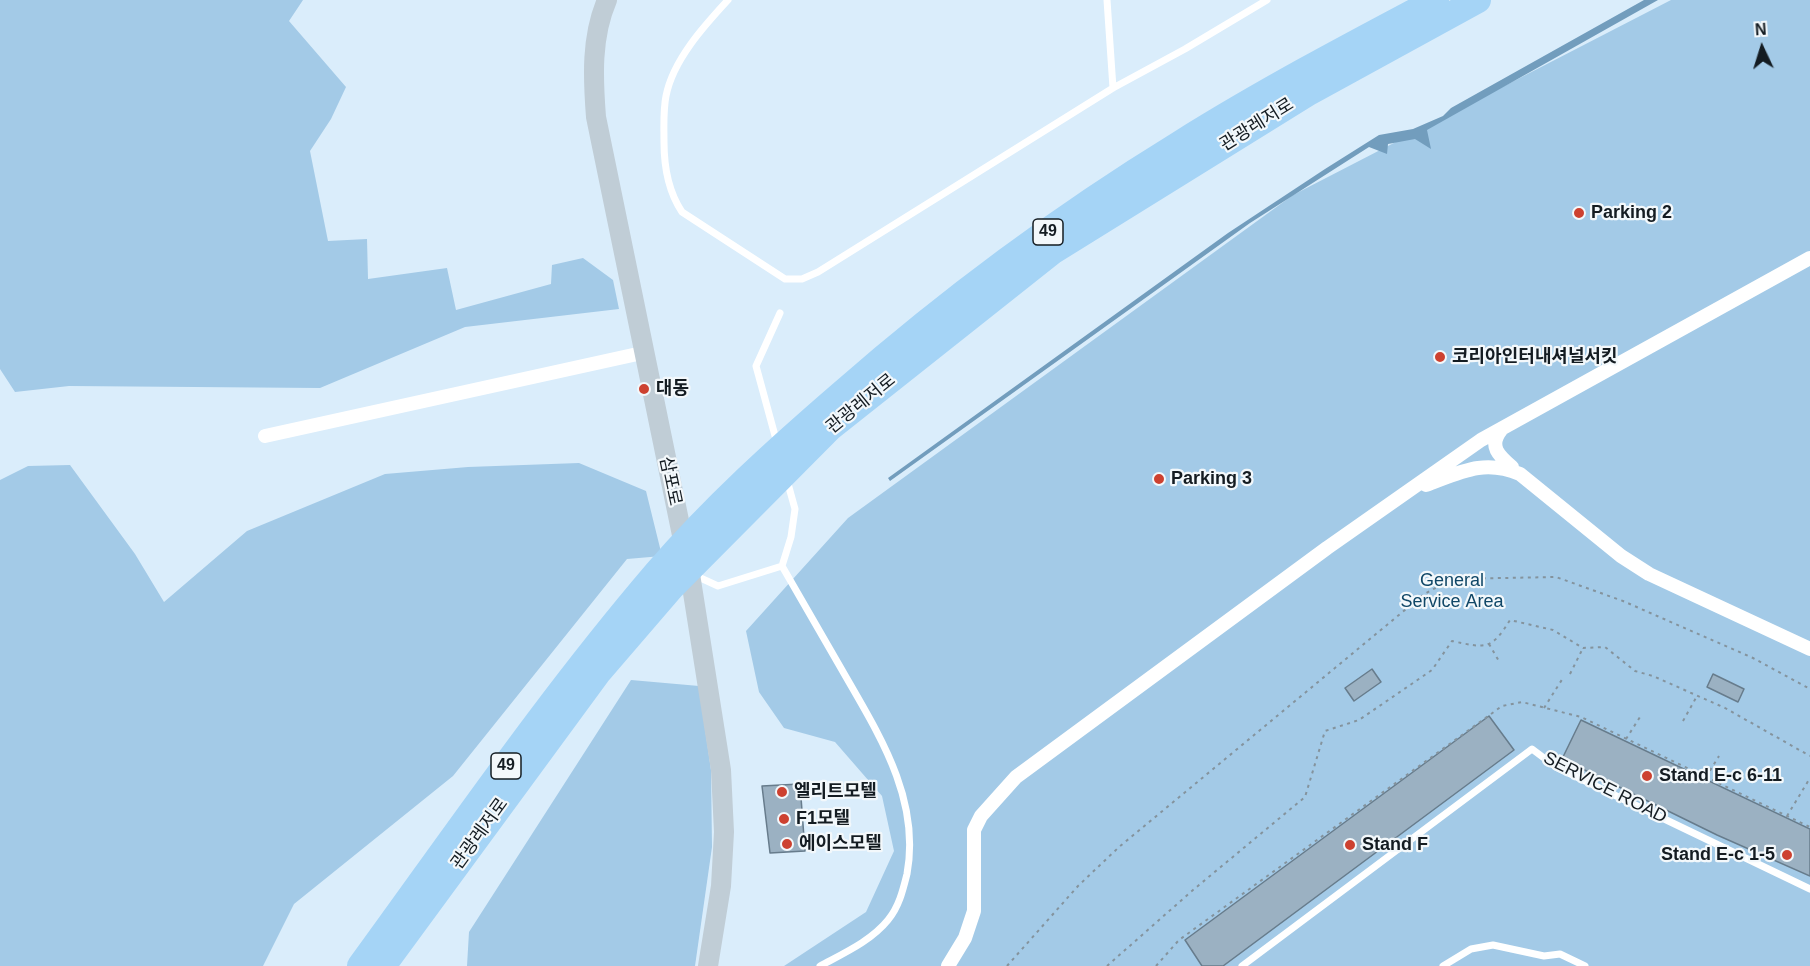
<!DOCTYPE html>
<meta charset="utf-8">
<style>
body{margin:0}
#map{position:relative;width:1810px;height:966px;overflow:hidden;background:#daedfb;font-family:Arial,sans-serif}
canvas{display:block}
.north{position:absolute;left:1732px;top:18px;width:60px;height:60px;-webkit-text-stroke:4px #f3f8fb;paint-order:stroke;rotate:356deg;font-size:16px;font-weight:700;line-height:24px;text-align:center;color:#141c22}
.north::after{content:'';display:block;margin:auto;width:21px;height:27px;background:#141c22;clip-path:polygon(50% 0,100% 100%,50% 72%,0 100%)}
</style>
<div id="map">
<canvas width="1810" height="966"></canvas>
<div class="north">N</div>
</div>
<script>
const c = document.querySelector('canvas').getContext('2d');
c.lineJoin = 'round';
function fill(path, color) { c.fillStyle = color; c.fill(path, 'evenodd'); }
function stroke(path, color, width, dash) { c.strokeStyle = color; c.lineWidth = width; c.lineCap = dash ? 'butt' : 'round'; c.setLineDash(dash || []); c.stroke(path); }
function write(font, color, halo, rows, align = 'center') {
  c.font = font + ' Arial,"Noto Sans KR",sans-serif'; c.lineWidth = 4.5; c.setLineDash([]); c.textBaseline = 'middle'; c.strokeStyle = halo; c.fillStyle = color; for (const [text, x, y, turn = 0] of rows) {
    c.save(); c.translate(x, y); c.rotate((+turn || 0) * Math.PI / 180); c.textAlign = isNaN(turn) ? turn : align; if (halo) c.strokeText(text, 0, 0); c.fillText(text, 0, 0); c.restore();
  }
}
const green = new Path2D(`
 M 0,0 L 303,0 L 289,21 L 346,87 L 331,119 L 310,151 L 328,241 L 367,239 L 368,279 L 447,268 L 456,310 L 551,284 L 552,265 L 583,258 L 613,280 L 619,309 L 465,327 L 320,388 L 69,386 L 15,392 L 0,369 Z
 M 1671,0 L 1810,0 L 1810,966 L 784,966 L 866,912 L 894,851 L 882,796 L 835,742 L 784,728 L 759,692 L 746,631 L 848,518 L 1293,195 Z
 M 579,463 L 646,491 L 662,556 L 627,559 L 453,776 L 294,904 L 263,966 L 0,966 L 0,480 L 28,466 L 70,465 L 135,554 L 164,602 L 247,531 L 385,474 L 468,467 Z
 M 631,680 L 699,686 L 711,770 L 712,847 L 695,966 L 467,966 L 469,932 Z`);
const water = new Path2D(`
 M 1644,0 L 1658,0 L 1427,130 L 1431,149 L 1415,139 L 1388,144 L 1387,154 L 1369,147 L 1250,223 L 890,481 L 888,478 L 1228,233 L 1325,169 L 1379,135 L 1413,129 L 1443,116 L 1451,108 Z`);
const building = new Path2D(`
 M 1372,669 L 1381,682 L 1354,701 L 1345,688 Z
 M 1713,674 L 1744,689 L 1738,702 L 1707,687 Z
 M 1489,716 L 1514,750 L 1223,966 L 1202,966 L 1185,940 Z
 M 1581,720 L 1810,829 L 1810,876 L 1717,835 L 1562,759 Z
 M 800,784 L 805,851 L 770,853 L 762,786 Z`);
const path = new Path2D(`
 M 1489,644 L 1500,663
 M 1570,674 L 1583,648
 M 1544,708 L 1563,678
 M 1683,721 L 1697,696
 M 1626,739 L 1640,717
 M 1706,777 L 1719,756
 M 1787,816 L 1810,778
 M 1007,966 L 1078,886 L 1119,847 L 1423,595 L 1451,579 L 1556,577 L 1623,601 L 1753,658 L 1810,689
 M 1107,966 L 1193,890 L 1305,797 L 1325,731 L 1359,720 L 1432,670 L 1452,641 C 1485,648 1491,651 1510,620 L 1553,630 L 1583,648 L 1605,647 L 1635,671 L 1653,676 L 1725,708 L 1810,756
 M 1156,966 L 1179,940 L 1502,706 L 1522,702 L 1581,717 L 1810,827`);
const lane = new Path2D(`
 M 728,0 C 704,26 673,60 666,96 C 663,111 664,126 664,142 C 664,166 668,191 682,212 L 785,279 L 802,279 L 818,272 L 1113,88 L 1185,49 L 1267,0
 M 1107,0 L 1113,88
 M 777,443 L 756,366 L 780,313
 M 787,480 L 795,509 L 791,537 L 782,566 C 802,601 822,635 842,670 C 878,733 921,798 907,874 C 903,890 899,907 888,920 C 871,941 844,953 820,966
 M 694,575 L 718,586 L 782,566
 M 1242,966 L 1532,749 L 1556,767 L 1810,889
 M 1443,966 L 1471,949 L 1493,945 L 1544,956 L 1560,954 L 1585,966`);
const street = new Path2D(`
 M 1501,430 C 1488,446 1499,456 1512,467
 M 265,436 L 642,353
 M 1426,485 C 1461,472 1484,459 1520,474 L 1621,556 L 1649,574 L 1810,649
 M 948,966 L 965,938 L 974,911 L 974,830 L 981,816 L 1016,777 L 1327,548 L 1481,440 L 1810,258`);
const secondary = new Path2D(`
 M 607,0 C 591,37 593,78 596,117 L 690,574 L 721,770 L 724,832 L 721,886 L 708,966`);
const highway = new Path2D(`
 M 360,966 C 457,833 550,697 657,572 C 713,507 777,449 842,393 C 947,301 1060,217 1179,144 C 1262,92 1349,46 1436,0
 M 383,966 L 598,673 L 672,587 L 830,428 L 1052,252 L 1310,92 L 1478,0`);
const markers = [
 [1579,213,6,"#cd4130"],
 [1440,357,6,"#cd4130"],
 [644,389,6,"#cd4130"],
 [1159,479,6,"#cd4130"],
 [1647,776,6,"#cd4130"],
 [782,792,6,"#cd4130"],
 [784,819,6,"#cd4130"],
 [787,844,6,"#cd4130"],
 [1350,845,6,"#cd4130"],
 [1787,855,6,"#cd4130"]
];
const shields = [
 [1048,232,30],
 [506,766,30]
];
const shieldNames = [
 ["49",1048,232],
 ["49",506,766]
];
const streetNames = [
 ["관광레저로",1257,125,-32],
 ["관광레저로",861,404,-39],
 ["삼포로",670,481,78],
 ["SERVICE ROAD",1605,788,27],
 ["관광레저로",480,834,-54]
];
const poiNames = [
 ["Parking 2",1591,213],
 ["코리아인터내셔널서킷",1452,357],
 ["대동",656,389],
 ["Parking 3",1171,479],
 ["Stand E-c 6-11",1659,776],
 ["엘리트모텔",794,792],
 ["F1모텔",796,819],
 ["에이스모텔",799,844],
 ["Stand F",1362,845],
 ["Stand E-c 1-5",1775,855,"right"]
];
const parkNames = [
 ["General",1452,581],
 ["Service Area",1452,602]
];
fill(green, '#a3cae7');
fill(water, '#729dbd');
fill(building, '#9bb1c2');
stroke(building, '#677c8c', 1.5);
stroke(path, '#84939d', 2, [3, 4.5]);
stroke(lane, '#fff', 7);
stroke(street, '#fff', 14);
stroke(secondary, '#c0cdd6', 20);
stroke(highway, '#a5d4f6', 26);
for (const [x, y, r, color] of markers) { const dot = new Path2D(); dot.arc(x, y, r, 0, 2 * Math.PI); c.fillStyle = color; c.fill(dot); stroke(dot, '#f3f8fb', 2); }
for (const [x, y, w] of shields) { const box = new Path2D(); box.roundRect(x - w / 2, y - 13, w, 26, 4.5); c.fillStyle = '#f3f8fb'; c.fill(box); stroke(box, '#141c22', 1.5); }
write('bold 16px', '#141c22', null, shieldNames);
write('18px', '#141c22', '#f3f8fb', streetNames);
write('bold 18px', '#141c22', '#f3f8fb', poiNames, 'left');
write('18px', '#104767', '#f3f8fb', parkNames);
</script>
